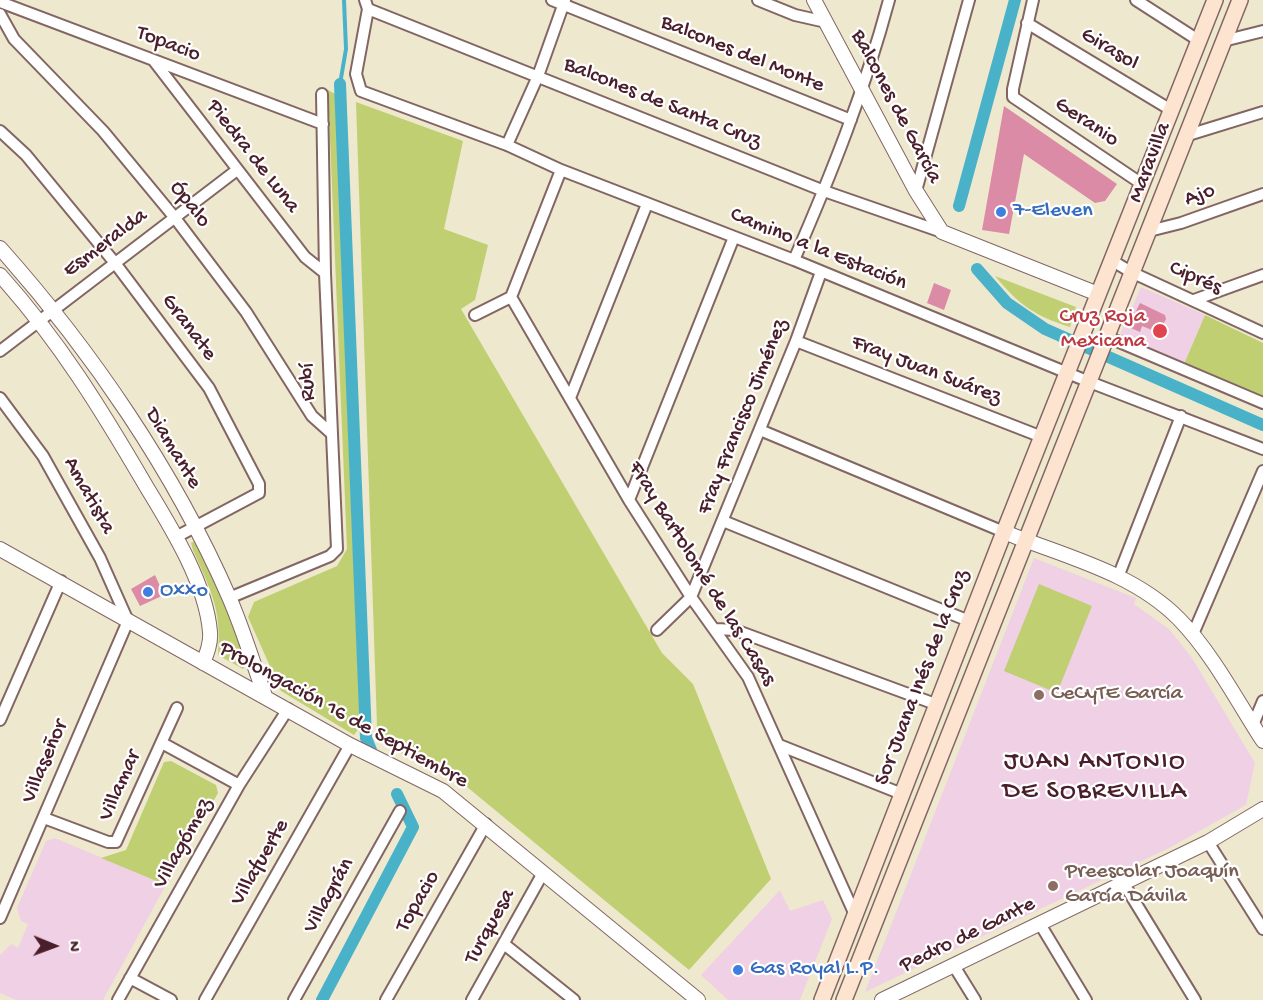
<!DOCTYPE html>
<meta charset="utf-8">
<style>
body{margin:0}
#map{position:relative;width:1263px;height:1000px;overflow:hidden;background:#eee9ce;font-family:"Gochi Hand",sans-serif}
canvas{display:block}
.north{position:absolute;left:24px;top:916px;width:60px;height:60px;-webkit-text-stroke:4px #fff;paint-order:stroke;rotate:91deg;font-size:16px;font-weight:700;line-height:24px;text-align:center;color:#4a1f2b}
.north::after{content:'';display:block;margin:auto;width:21px;height:27px;background:#4a1f2b;clip-path:polygon(50% 0,100% 100%,50% 72%,0 100%)}
</style>
<div id="map">
<canvas width="1263" height="1000"></canvas>
<div class="north">N</div>
</div>
<script>
const c = document.querySelector('canvas').getContext('2d');
c.lineJoin = 'round';
function fill(path, color) { c.fillStyle = color; c.fill(path, 'evenodd'); }
function stroke(path, color, width, dash) { c.strokeStyle = color; c.lineWidth = width; c.lineCap = dash ? 'butt' : 'round'; c.setLineDash(dash || []); c.stroke(path); }
function write(font, color, halo, rows, align = 'center') {
  c.font = font + ' "Gochi Hand",sans-serif'; c.lineWidth = 4.5; c.setLineDash([]); c.textBaseline = 'middle'; c.strokeStyle = halo; c.fillStyle = color; for (const [text, x, y, turn = 0] of rows) {
    c.save(); c.translate(x, y); c.rotate((+turn || 0) * Math.PI / 180); c.textAlign = isNaN(turn) ? turn : align; if (halo) c.strokeText(text, 0, 0); c.fillText(text, 0, 0); c.restore();
  }
}
const built = new Path2D(`
 M 1141,287 L 1205,315 L 1184,364 L 1119,337 Z
 M 1034,558 L 1136,598 L 1134,604 L 1169,629 L 1192,658 L 1255,763 L 1246,805 L 1169,848 L 865,992 Z
 M 55,838 L 166,885 L 103,1000 L 16,1000 L 0,993 L 0,955 L 11,944 L 18,948 L 28,924 L 21,921 L 17,908 L 46,841 Z
 M 780,890 L 790,911 L 823,900 L 832,919 L 800,1000 L 728,1000 L 701,975 Z`);
const green = new Path2D(`
 M 328,90 L 335,94 L 360,727 L 354,735 L 281,691 L 248,617 L 254,602 L 337,566 L 347,549 Z
 M 356,102 L 463,141 L 444,229 L 488,245 L 475,300 L 461,309 L 662,653 L 693,684 L 771,879 L 689,970 L 461,782 L 384,745 L 377,726 Z
 M 995,276 L 1076,307 L 1070,327 C 1035,316 1019,305 995,276 Z
 M 1205,315 L 1263,343 L 1263,396 L 1184,364 Z
 M 195,541 L 199,542 L 248,662 L 243,669 L 218,655 C 222,610 211,591 193,550 L 191,543 Z
 M 1039,584 L 1092,606 L 1057,693 L 1004,671 Z
 M 171,761 L 216,785 L 218,793 L 166,885 L 101,858 L 126,850 L 164,762 Z`);
const stream = new Path2D(`
 M 340,84 L 346,49 L 344,0`);
const canal = new Path2D(`
 M 340,84 L 366,738 L 371,750
 M 959,206 L 1015,0
 M 977,269 L 1007,303 L 1045,329 L 1263,425
 M 322,1000 L 413,827 L 397,794`);
const building = new Path2D(`
 M 1004,106 L 1117,184 L 1105,201 L 1095,203 L 1024,154 L 1009,234 L 982,230 Z
 M 934,283 L 951,290 L 944,310 L 927,303 Z
 M 1140,303 L 1165,315 L 1166,319 L 1160,331 L 1157,332 L 1142,326 L 1140,332 L 1124,325 L 1130,310 L 1135,313 Z
 M 155,575 L 164,595 L 140,606 L 131,589 Z`);
const minor = new Path2D(`
 M 365,0 L 368,9 L 356,74 L 361,91 L 507,145 L 561,170 L 794,260 L 1087,381 L 1263,449
 M 552,0 L 851,120
 M 758,0 L 795,15 L 826,22
 M 1033,0 L 1013,89 L 1013,97 L 1142,184
 M 1136,0 L 1198,40
 M 0,2 L 323,124
 M 368,9 L 824,191 L 942,232
 M 0,14 L 14,39 L 103,131 L 175,218 L 246,312 L 312,416 L 331,433
 M 1027,23 L 1171,110
 M 1223,41 L 1263,31
 M 154,61 L 305,257 L 325,273
 M 0,131 L 26,155 L 115,263 L 209,388 L 259,484 L 259,493 L 255,495 L 176,537
 M 1185,136 L 1263,112
 M 507,145 L 538,76 L 565,0
 M 916,191 L 969,0
 M 1149,231 L 1181,223 L 1263,194
 M 794,260 C 831,175 865,90 889,0
 M 1111,260 L 1131,272 L 1263,333
 M 511,297 L 629,500 L 691,597 L 748,677 L 855,915
 M 1194,300 L 1263,275
 M 475,315 L 511,297 L 561,170
 M 1105,336 L 1263,403
 M 796,341 L 1042,437
 M 0,351 L 237,170
 M 0,398 L 43,456 L 100,558 L 128,621 L 0,918
 M 570,398 L 647,204
 M 760,430 L 1004,532
 M 629,500 L 734,237
 M 723,521 L 969,621
 M 1118,577 L 1181,416
 M 229,598 L 330,556 L 337,549 L 325,273 L 322,94
 M 716,629 L 735,630 L 938,705
 M 657,630 L 691,597 L 796,341 L 821,272
 M 1193,634 L 1263,471
 M 0,720 L 61,581
 M 1253,725 L 1263,701
 M 162,743 L 239,785
 M 779,745 L 902,794
 M 44,818 L 108,842 L 116,842 L 177,708
 M 1208,842 L 1263,929
 M 1124,884 L 1195,1000
 M 1040,924 L 1086,1000
 M 504,944 L 574,1000
 M 954,966 L 975,1000
 M 130,978 L 171,1000
 M 118,1000 L 239,785 L 288,709
 M 205,1000 L 350,745
 M 294,1000 L 400,811
 M 386,1000 L 486,824
 M 472,1000 L 543,873`);
const tertiary = new Path2D(`
 M 814,0 L 916,191 L 942,232 L 1098,294
 M 0,248 C 91,350 174,471 229,597 C 243,629 253,663 265,696
 M 0,275 C 60,342 101,409 146,486 C 171,527 206,583 210,632 C 211,643 207,653 203,663
 M 1004,532 C 1063,556 1133,572 1179,619 C 1213,654 1237,701 1263,741
 M 0,549 L 350,745 L 443,791 L 698,1000
 M 882,1000 L 1208,842 L 1263,809`);
const secondary = new Path2D(`
 M 822,1000 L 1004,532 L 1215,0
 M 844,1000 L 1240,0`);
const markers = [
 [1001,212,6,"#3f7fe0"],
 [1160,331,8,"#e0444e"],
 [148,592,6,"#3f7fe0"],
 [1039,695,6,"#8d6e63"],
 [1053,886,6,"#8d6e63"],
 [738,970,6,"#3f7fe0"]
];
const streetNames = [
 ["Topacio",168,45,21],
 ["Girasol",1109,50,31],
 ["Balcones del Monte",742,55,22],
 ["Balcones de Santa Cruz",662,104,22],
 ["Balcones de García",895,107,62],
 ["Geranio",1086,123,34],
 ["Piedra de Luna",252,157,52],
 ["Maravilla",1151,163,-69],
 ["Ajo",1200,196,-20],
 ["Ópalo",189,205,52],
 ["Esmeralda",106,244,-37],
 ["Camino a la Estación",818,250,22],
 ["Ciprés",1195,279,24],
 ["Granate",188,328,53],
 ["Fray Juan Suárez",926,371,21],
 ["Rubí",309,382,-92],
 ["Fray Francisco Jiménez",744,417,-68],
 ["Diamante",172,449,59],
 ["Amatista",88,496,61],
 ["Fray Bartolomé de las Casas",701,574,58],
 ["Sor Juana Inés de la Cruz",923,678,-69],
 ["Prolongación 16 de Septiembre",343,716,29],
 ["Villaseñor",46,762,-67],
 ["Villamar",121,786,-66],
 ["Villagómez",184,844,-61],
 ["Villafuerte",261,863,-60],
 ["Villagrán",330,896,-61],
 ["Topacio",419,902,-60],
 ["Turquesa",491,927,-61],
 ["Pedro de Gante",968,936,-26]
];
const shopNames = [
 ["7-Eleven",1013,212],
 ["Oxxo",160,592],
 ["Gas Royal L.P.",750,970]
];
const healthNames = [
 ["Cruz Roja",1146,318],
 ["Mexicana",1146,343]
];
const educationNames = [
 ["CeCyTE García",1051,695],
 ["Preescolar Joaquín",1065,873],
 ["García Dávila",1065,898]
];
const quarterNames = [
 ["JUAN ANTONIO",1095,763],
 ["DE SOBREVILLA",1095,793]
];
fill(built, '#f0d0e4');
fill(green, '#c0cf71');
stroke(stream, '#49b1c8', 4);
stroke(canal, '#49b1c8', 12);
fill(building, '#db8ba5');
stroke(minor, '#836664', 14);
stroke(tertiary, '#836664', 16);
stroke(secondary, '#836664', 18);
stroke(minor, '#fff', 10);
stroke(tertiary, '#fff', 14);
stroke(secondary, '#fde4d1', 15);
for (const [x, y, r, color] of markers) { const dot = new Path2D(); dot.arc(x, y, r, 0, 2 * Math.PI); c.fillStyle = color; c.fill(dot); stroke(dot, '#fff', 2); }
write('22px', '#4a1f2b', '#fff', streetNames);
write('22px', '#366cbe', '#fff', shopNames, 'left');
write('22px', '#be3a42', '#fff', healthNames, 'right');
write('22px', '#785e54', '#fff', educationNames, 'left');
c.letterSpacing = '1.5px';
write('26px', '#4a1f2b', '#fff', quarterNames);
c.letterSpacing = '0px';
</script>
